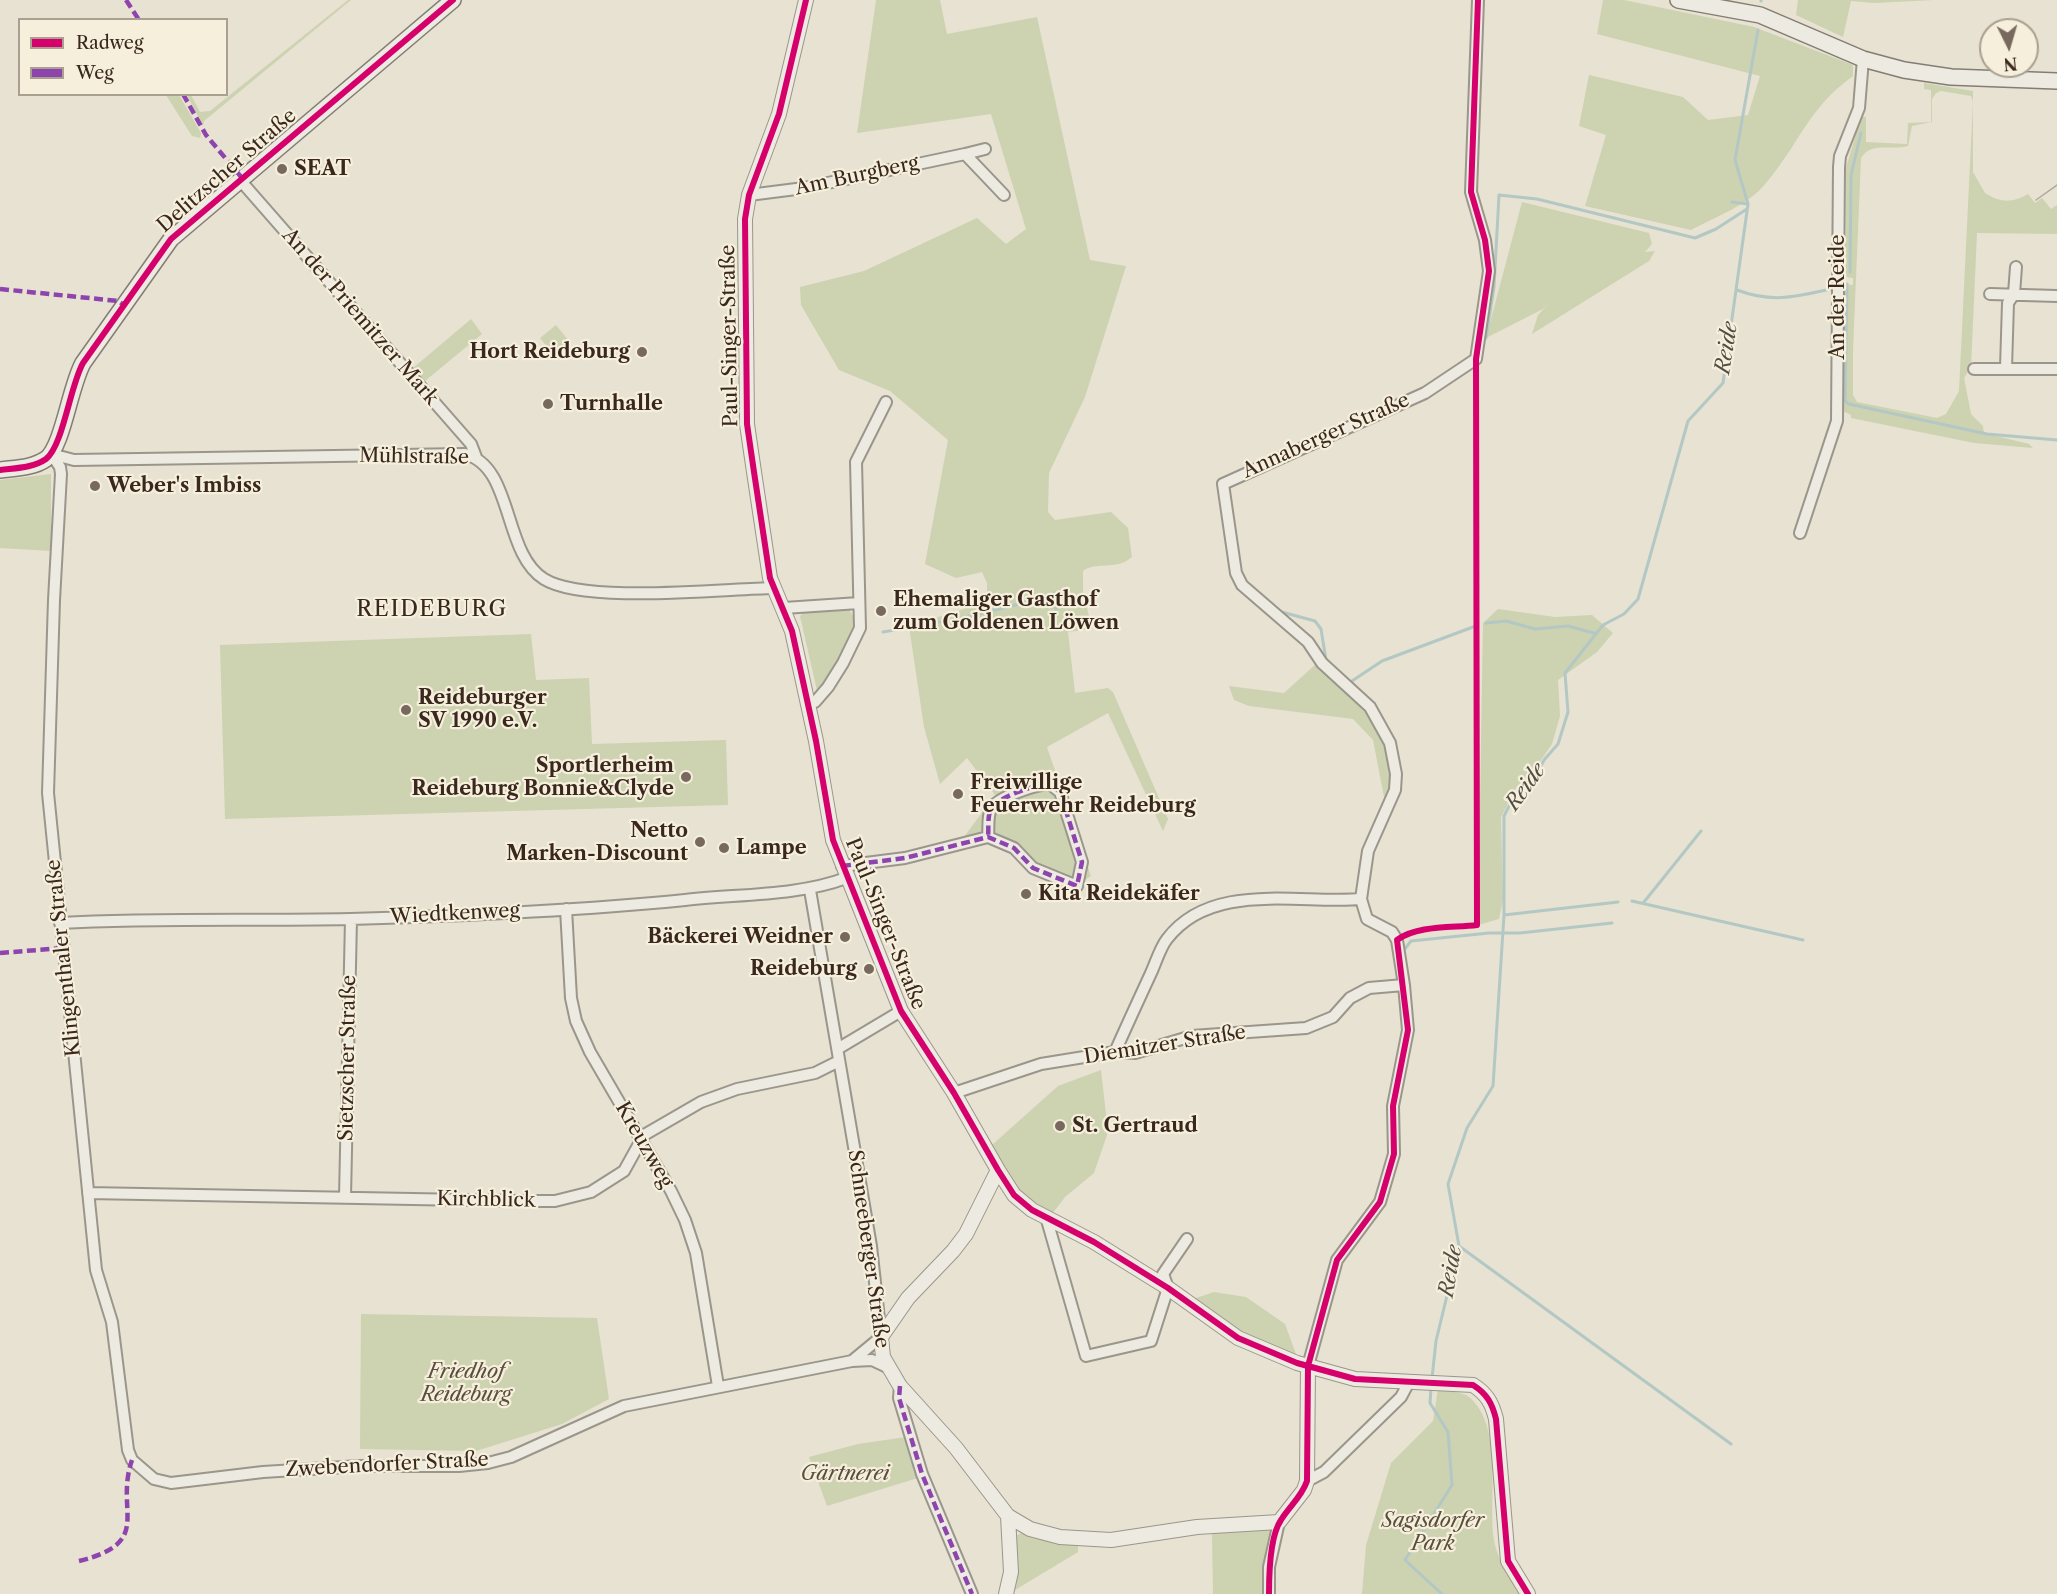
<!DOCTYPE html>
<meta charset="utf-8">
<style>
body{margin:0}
#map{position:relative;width:2057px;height:1594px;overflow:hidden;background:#e7e2d1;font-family:"Libre Caslon Text",serif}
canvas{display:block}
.legend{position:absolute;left:18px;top:18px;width:210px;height:78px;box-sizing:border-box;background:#f5efdc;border:2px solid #aa9f90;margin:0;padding:8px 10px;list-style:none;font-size:18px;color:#3a281e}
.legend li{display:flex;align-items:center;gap:12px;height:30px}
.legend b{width:30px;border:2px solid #aa9f90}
.north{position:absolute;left:1979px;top:18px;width:60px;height:60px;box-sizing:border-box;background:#f5efdc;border:2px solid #aa9f90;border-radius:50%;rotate:175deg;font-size:16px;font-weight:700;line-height:24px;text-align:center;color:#3a281e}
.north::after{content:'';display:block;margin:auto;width:21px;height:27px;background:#77695d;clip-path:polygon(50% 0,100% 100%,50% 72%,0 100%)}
</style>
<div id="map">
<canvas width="2057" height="1594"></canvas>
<ul class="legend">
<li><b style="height:8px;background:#d6006c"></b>Radweg</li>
<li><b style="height:8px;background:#8e44ad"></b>Weg</li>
</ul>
<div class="north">N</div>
</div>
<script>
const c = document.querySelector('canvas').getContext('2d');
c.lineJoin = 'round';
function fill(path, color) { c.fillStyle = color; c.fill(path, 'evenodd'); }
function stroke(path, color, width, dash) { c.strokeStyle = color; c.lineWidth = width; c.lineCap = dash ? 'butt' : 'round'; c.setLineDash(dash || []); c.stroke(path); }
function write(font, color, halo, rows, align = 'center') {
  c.font = font + ' "Libre Caslon Text",serif'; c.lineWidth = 4.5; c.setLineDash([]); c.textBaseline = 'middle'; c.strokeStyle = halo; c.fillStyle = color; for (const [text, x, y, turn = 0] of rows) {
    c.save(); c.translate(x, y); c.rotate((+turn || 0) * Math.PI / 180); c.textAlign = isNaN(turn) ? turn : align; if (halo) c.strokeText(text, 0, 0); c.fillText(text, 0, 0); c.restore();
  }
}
const green = new Path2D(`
 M 348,0 L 351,0 L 204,121 L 203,126 L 187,95 L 191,95 L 200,112 L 210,111 Z
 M 876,0 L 940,0 L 947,34 L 1037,17 L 1090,260 L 1126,266 L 1085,397 L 1049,473 L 1048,512 L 1055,520 L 1111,512 L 1128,528 L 1132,557 C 1116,571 1096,561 1083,571 L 1083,591 L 1092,629 L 1068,632 L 1075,693 L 1108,688 L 1113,692 L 1168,819 L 1163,831 L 1108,713 L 1047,747 L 1091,876 L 1077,886 L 1033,868 L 997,833 L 961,841 L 995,795 L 967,758 L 940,784 L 924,727 L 909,626 L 964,609 L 987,594 L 987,583 L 982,572 L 956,578 L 925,564 L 948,440 L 890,391 L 839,370 L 801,305 L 800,287 L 864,271 L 977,218 L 1006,244 L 1026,229 L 991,114 L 857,133 Z
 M 1603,0 L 1624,0 L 1754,27 L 1853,65 L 1853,76 C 1809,107 1799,144 1766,183 C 1749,205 1715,217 1691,230 L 1585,206 L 1606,135 L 1579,126 L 1589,75 L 1683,97 L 1708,120 L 1748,115 L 1760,76 L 1597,34 Z
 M 1798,0 L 1934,0 L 1874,3 L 1851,1 L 1843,37 L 1796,15 Z
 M 1924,83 L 1973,91 L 1973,172 L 1985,193 C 2000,203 2013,203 2028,194 L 2035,203 L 2042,198 L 2051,209 L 2057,205 L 2057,234 L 1977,233 L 1971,367 L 1964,378 L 1971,414 L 1983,426 L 1984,433 L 2029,444 L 2033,448 L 1974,443 L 1851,418 L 1851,415 L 1841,410 L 1842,288 L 1844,284 L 1853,285 L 1853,278 L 1846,277 L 1846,168 L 1861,117 L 1866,117 L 1866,142 L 1907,144 L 1908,123 L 1931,122 L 1931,90 L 1924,89 ZM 1941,91 L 1971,96 L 1973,102 L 1959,391 L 1946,414 L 1937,418 L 1857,402 L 1853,395 L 1853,350 L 1861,158 C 1871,141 1892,151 1908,146 L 1912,126 L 1932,122 L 1932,99 L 1936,93 Z
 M 166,95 L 179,95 L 201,133 L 200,138 L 192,136 Z
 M 1522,202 L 1649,233 L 1652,244 L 1645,252 L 1655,251 L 1649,261 L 1532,334 L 1538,315 L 1551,301 L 1543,309 L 1486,338 Z
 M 471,319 L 482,334 L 425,381 L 413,368 Z
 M 556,325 L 569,341 L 553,354 L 540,338 Z
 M 51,474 L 51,551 L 0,548 L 0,480 Z
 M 1498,609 L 1555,617 L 1592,615 L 1613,633 L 1597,652 L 1558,680 L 1560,716 L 1552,744 L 1535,769 L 1517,786 L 1501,817 L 1503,900 L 1499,919 L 1478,925 L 1483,623 Z
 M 849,610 C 870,634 832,675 818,695 L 800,616 L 803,613 Z
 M 531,634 L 536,680 L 589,678 L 592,744 L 726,740 L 728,805 L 225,819 L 220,645 Z
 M 1317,663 C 1333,678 1355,693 1368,711 C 1385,735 1400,775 1385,802 L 1373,740 L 1353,719 L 1249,706 L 1234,700 L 1229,686 L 1284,693 Z
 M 1101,1070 L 1108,1132 L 1094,1173 L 1065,1197 L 1052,1214 L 1021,1193 L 992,1145 L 1058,1086 Z
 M 1214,1292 L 1246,1297 L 1285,1324 L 1296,1354 L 1287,1358 L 1239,1332 L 1190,1300 Z
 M 361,1314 L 597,1318 L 609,1399 L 562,1424 L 476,1451 L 360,1449 Z
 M 1438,1389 C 1447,1391 1463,1392 1469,1397 C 1504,1426 1488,1500 1494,1540 C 1497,1560 1511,1578 1521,1594 L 1362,1594 L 1366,1545 L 1391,1463 L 1433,1421 Z
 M 906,1437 L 921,1477 L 827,1506 L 809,1457 L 858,1444 Z
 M 1270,1530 L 1264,1594 L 1213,1594 L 1212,1533 Z
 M 1025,1531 L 1078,1543 L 1078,1552 L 1015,1590 L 1014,1583 L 1017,1560 L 1014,1537 Z`);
const stream = new Path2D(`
 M 1761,1 L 1761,0
 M 1732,202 L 1748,204
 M 1850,272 L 1851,175 L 1861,133
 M 1847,284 L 1845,401 L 1849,404 L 1987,434 L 2057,440
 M 1737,290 C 1774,304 1798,296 1835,288
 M 1486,338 L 1494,287 L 1499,195 L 1537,199 L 1695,238 L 1716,229 L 1747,209
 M 1278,611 L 1315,621 L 1321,629 L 1326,660
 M 1486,623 L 1506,621 L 1535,629 L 1568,626 L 1594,633
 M 883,632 C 941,622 999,612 1055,593 L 1056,610
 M 1352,681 L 1382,661 L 1473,627
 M 1632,901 L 1803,940
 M 1644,902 L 1701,831
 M 1504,915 L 1618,902
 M 1404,950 L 1411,941 L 1489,933 L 1520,933 L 1612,923
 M 1459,1246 L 1731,1444
 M 1432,1378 L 1436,1341 L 1459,1246 L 1448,1184 L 1467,1128 L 1493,1086 L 1504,915 L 1504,816 L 1510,804 L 1535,777 L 1544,760 L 1558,744 L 1568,712 L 1565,673 L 1603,625 L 1624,614 L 1638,599 L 1688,421 L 1723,383 L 1748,204 L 1735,160 L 1758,30
 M 1431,1388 L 1430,1403 L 1448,1432 L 1452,1485 L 1405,1560 L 1442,1594`);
const minor = new Path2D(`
 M 965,154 L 985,149
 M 240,180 L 471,444 L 476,457
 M 749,195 L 804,188 L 965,154 L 1004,195
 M 1990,294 L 2057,296
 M 2006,368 L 2008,303 L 2014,294 L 2016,267
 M 1974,369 L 2057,369
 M 51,454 L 60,467 L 61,474 L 54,600 L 48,793 L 96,1270 L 112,1322 L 128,1450 L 132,1460 L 154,1479 L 171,1483 L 263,1472 L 360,1466 L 459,1466 L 488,1463 L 511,1457 L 624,1406 L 852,1361 L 872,1360 L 887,1367
 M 51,454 L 74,460 L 464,454 C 514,465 502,553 544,579 C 584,604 721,589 773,588
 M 1800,533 L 1837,421 L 1839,167 L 1840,156 L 1859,108 L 1863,59
 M 784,608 L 859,603
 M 808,703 L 815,702 L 828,687 L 843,663 L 860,628 L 856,462 L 886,402
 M 842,866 L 905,858 L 988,837 L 1014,848 L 1033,868 L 1077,886 L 1082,862 L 1060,792 L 1050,784 C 1037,784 997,797 991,809 C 987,817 989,828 988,837
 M 810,890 L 871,1246 L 881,1337 L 852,1361
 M 566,909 L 571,998 L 576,1021 L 590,1052 L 671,1191 L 685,1220 L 696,1253 L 718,1386
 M 60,923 C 157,918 254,921 350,919 C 462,916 575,911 685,900 C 737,894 799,896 846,878
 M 839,1048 L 901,1011
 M 1115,1052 C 1127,1025 1139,999 1151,973 C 1156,962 1160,948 1167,939 C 1211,881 1298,904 1361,899
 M 954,1093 L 1041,1064 L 1115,1052 L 1135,1053 L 1192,1036 L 1306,1028 L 1333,1017 L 1350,998 L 1369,988 L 1404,985
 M 88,1193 L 520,1201 L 555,1201 L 591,1192 L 624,1171 L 644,1135 L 701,1102 L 737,1089 L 815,1073 L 839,1061
 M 345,1197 L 351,919
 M 1047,1220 L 1086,1356 L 1151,1341 L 1168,1288 L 1163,1274 L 1187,1239
 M 1308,1366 L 1337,1260 L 1380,1202 L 1394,1154 L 1393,1106 L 1408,1030 L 1404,985 L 1397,940 L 1392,932 L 1367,919 L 1361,899 L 1368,851 L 1395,790 L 1396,774 L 1390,743 L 1370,707 L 1322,663 L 1308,642 L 1242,585 L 1236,573 L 1223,484 L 1425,393 L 1476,359 L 1489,271 L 1485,240 L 1471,192 L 1478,0
 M 900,1386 L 899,1398 L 922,1474 L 972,1594
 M 1307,1481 L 1324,1472 L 1401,1397 L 1409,1382
 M 1269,1594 L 1269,1567 L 1279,1522`);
const tertiary = new Path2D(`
 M 806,0 L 779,114 L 749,195 L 745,219 L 747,424 L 754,472 L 770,578 L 792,631 L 816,741 L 833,840 L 901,1011 L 954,1093 L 998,1170 L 1014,1195 L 1032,1210 L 1094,1242 L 1168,1288 L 1238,1338 L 1297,1363 L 1355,1379 L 1473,1385 C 1487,1394 1492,1403 1496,1419 L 1508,1561 L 1528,1594
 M 998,1170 L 966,1234 L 953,1251 L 908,1298 L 881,1337 L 883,1357 L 900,1386 L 956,1448 L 1008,1516 L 1030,1529 L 1060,1537 L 1111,1540 L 1197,1527 L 1279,1522 L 1304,1490 L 1307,1481 L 1308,1366
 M 1006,1594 L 1011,1572 L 1008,1516`);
const secondary = new Path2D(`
 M 1678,0 L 1760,15 L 1863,59 L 1904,70 L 1951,77 L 2057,81
 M 0,470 C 15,468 33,468 46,459 C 63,446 70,386 83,363 L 171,239 L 453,0`);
const tram = new Path2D(`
 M 2036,200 L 2057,185`);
const quiet = new Path2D(`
 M 126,0 L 139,20
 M 183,94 L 206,135 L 242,178
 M 0,289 L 118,301 L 124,305
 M 842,866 L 905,858 L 988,837 L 1014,848 L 1033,868 L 1077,886 L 1082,862 L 1060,792 L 1050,784 C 1037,784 997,797 991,809 C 987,817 989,828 988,837
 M 0,953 L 63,948
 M 900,1386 L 899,1398 L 922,1474 L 972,1594
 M 79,1561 C 155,1542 114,1512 132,1460`);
const cycleway = new Path2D(`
 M 806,0 L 779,114 L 749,195 L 745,219 L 747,424 L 754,472 L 770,578 L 792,631 L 816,741 L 833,840 L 901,1011 L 954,1093 L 998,1170 L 1014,1195 L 1032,1210 L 1094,1242 L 1168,1288 L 1238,1338 L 1297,1363 L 1355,1379 L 1473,1385 C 1487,1394 1492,1403 1496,1419 L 1508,1561 L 1528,1594
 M 0,470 C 15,468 33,468 46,459 C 63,446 70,386 83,363 L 171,239 L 453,0
 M 1269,1594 C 1269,1574 1270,1536 1281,1520 C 1290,1506 1302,1496 1307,1481 L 1308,1366 L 1337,1260 L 1380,1202 L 1394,1154 L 1393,1106 L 1408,1030 L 1397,940 C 1417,925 1453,928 1477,925 L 1476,359 L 1489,271 L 1485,240 L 1471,192 L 1478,0`);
const markers = [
 [282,169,6,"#77695d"],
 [642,352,6,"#77695d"],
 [548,404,6,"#77695d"],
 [95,486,6,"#77695d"],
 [881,611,6,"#77695d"],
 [406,710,6,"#77695d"],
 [686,777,6,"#77695d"],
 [958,794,6,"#77695d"],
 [700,842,6,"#77695d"],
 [724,848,6,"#77695d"],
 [1026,894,6,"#77695d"],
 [845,937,6,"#77695d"],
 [869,969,6,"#77695d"],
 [1060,1126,6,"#77695d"]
];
const poiNames = [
 ["SEAT",294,169],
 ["Hort Reideburg",630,352,"right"],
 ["Turnhalle",560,404],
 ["Weber's Imbiss",107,486],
 ["Ehemaliger Gasthof",893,600],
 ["zum Goldenen Löwen",893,623],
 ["Reideburger",418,698],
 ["SV 1990 e.V.",418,721],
 ["Sportlerheim",674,766,"right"],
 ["Reideburg Bonnie&Clyde",674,789,"right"],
 ["Freiwillige",970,783],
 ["Feuerwehr Reideburg",970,806],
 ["Netto",688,831,"right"],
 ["Marken-Discount",688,854,"right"],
 ["Lampe",736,848],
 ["Kita Reidekäfer",1038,894],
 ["Bäckerei Weidner",833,937,"right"],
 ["Reideburg",857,969,"right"],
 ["St. Gertraud",1072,1126]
];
const streetNames = [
 ["Delitzscher Straße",227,171,-41],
 ["Am Burgberg",857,176,-12],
 ["An der Reide",1838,297,-90],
 ["An der Priemitzer Mark",360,317,49],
 ["Paul-Singer-Straße",730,336,-91],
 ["Annaberger Straße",1326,436,-24],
 ["Mühlstraße",414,457,1],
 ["Wiedtkenweg",455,914,-3],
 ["Paul-Singer-Straße",885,924,68],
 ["Klingenthaler Straße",64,958,-96],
 ["Diemitzer Straße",1165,1045,-9],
 ["Sietzscher Straße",348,1058,-89],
 ["Kreuzweg",644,1145,60],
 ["Kirchblick",486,1200,1],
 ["Schneeberger Straße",868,1249,82],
 ["Zwebendorfer Straße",387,1465,-3]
];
const parkNames = [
 ["Friedhof",466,1372],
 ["Reideburg",466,1395],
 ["Gärtnerei",845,1474],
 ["Sagisdorfer",1433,1521],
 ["Park",1433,1544]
];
const waterNames = [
 ["Reide",1727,348,-81],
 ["Reide",1526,787,-54],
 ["Reide",1451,1271,-80]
];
const quarterNames = [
 ["REIDEBURG",432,610]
];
fill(green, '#cdd2b1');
stroke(stream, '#b3c8c4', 3);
stroke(minor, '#9b968c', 14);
stroke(tertiary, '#9b968c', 16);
stroke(secondary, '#837d74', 18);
stroke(minor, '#eceae1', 10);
stroke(tertiary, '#eceae1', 14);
stroke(secondary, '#eceae1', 15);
stroke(tram, '#aca8a1', 1.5);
stroke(quiet, '#8e44ad', 4.5, [9, 4.5]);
stroke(cycleway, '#d6006c', 6);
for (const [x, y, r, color] of markers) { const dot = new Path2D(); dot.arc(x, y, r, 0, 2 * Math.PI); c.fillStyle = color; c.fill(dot); stroke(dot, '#f5efdc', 2); }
write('bold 20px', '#3a281e', '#f5efdc', poiNames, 'left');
write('20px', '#3a281e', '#f5efdc', streetNames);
write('italic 20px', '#5a4f3c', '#f5efdc', parkNames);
write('italic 21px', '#534d46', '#f5efdc', waterNames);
c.letterSpacing = '1.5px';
write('22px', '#3a281e', '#f5efdc', quarterNames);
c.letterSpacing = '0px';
</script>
